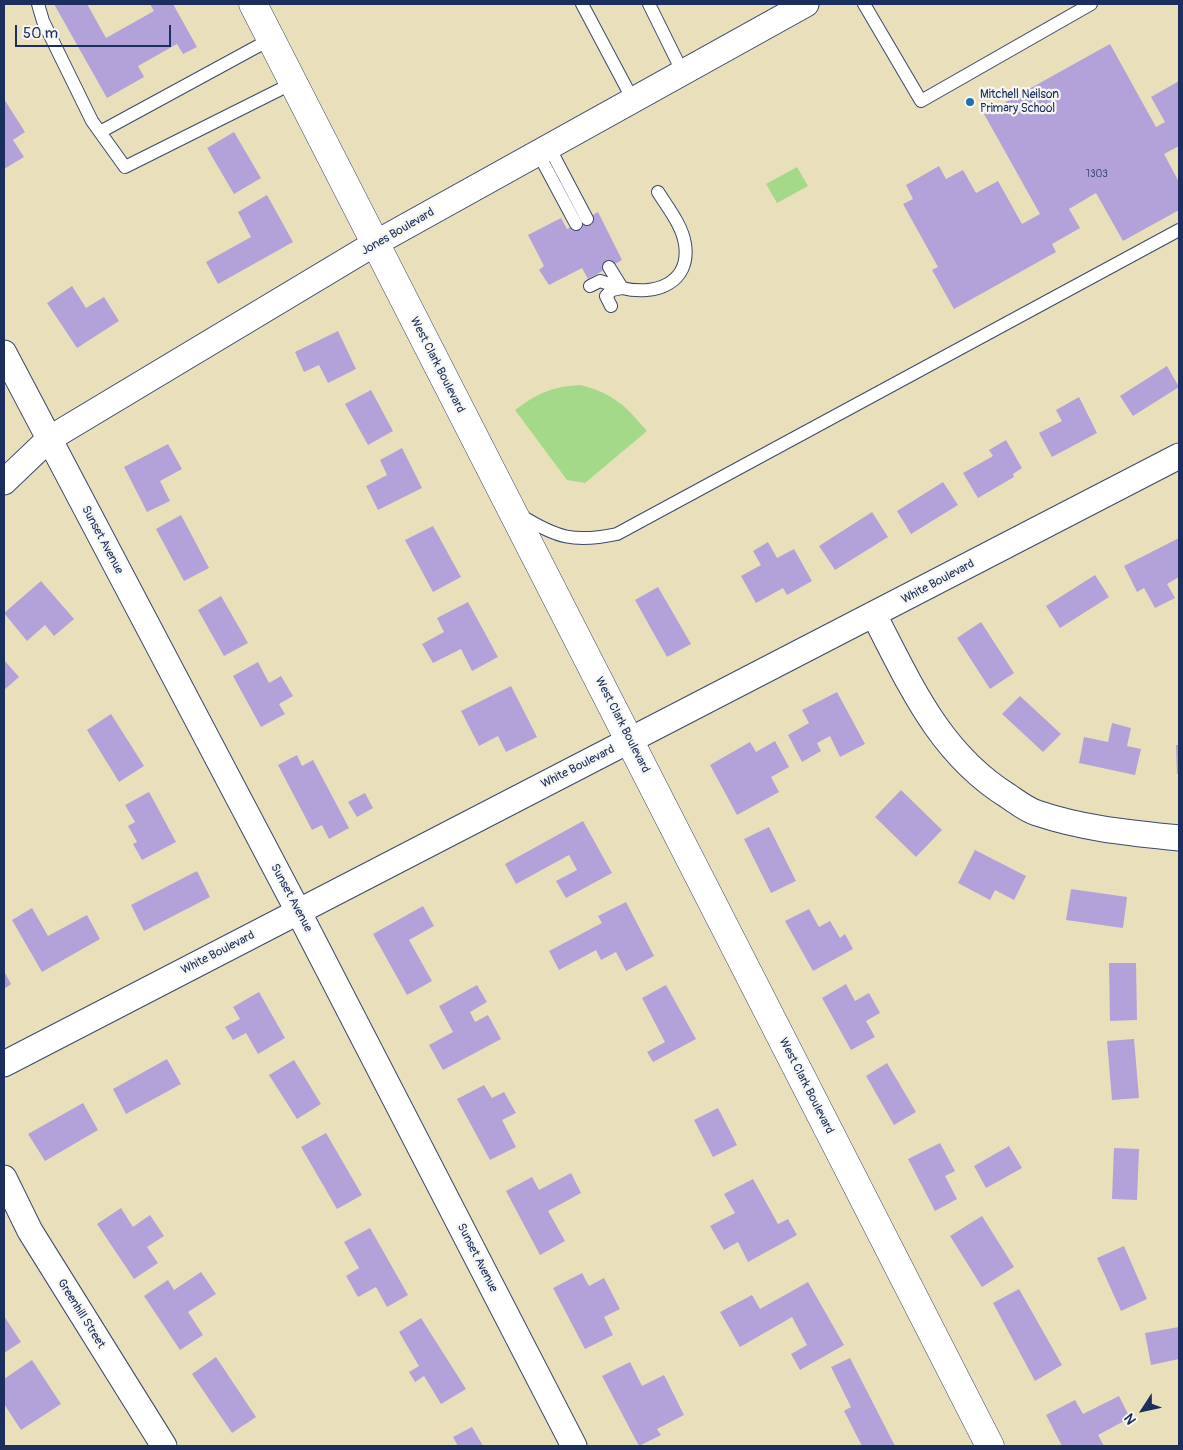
<!DOCTYPE html>
<style>
body{margin:0}
#map{position:relative;width:1183px;height:1450px;overflow:hidden;background:#eadfbb;font-family:Pangolin,sans-serif}
canvas{display:block}
.frame{position:absolute;inset:0;border:5px solid #1b2f5e;pointer-events:none}
.north{position:absolute;left:1118px;top:1385px;width:50px;height:50px;-webkit-text-stroke:4px #f6f6f2;paint-order:stroke;rotate:235deg;font-size:14px;font-weight:700;line-height:20px;text-align:center;color:#1b2f5e}
.north::after{content:'';display:block;margin:auto;width:18px;height:22px;background:#1b2f5e;clip-path:polygon(50% 0,100% 100%,50% 72%,0 100%)}
.scale{position:absolute;left:15px;top:25px;width:156px;height:22px;box-sizing:border-box;border:2px solid #1b2f5e;border-top:0;padding-left:6px;font-size:15px;line-height:18px;white-space:nowrap;color:#1b2f5e;-webkit-text-stroke:4px #f6f6f2;paint-order:stroke}
</style>
<div id="map">
<canvas width="1183" height="1450"></canvas>
<div class="frame"></div>
<div class="north">N</div>
<div class="scale">50 m</div>
</div>
<script>
const c = document.querySelector('canvas').getContext('2d');
c.lineJoin = 'round';
function fill(path, color) { c.fillStyle = color; c.fill(path, 'evenodd'); }
function stroke(path, color, width, dash) { c.strokeStyle = color; c.lineWidth = width; c.lineCap = dash ? 'butt' : 'round'; c.setLineDash(dash || []); c.stroke(path); }
function write(font, color, halo, rows, align = 'center') {
  c.font = font + ' Pangolin,sans-serif'; c.lineWidth = 4.5; c.setLineDash([]); c.textBaseline = 'middle'; c.strokeStyle = halo; c.fillStyle = color; for (const [text, x, y, turn = 0] of rows) {
    c.save(); c.translate(x, y); c.rotate((+turn || 0) * Math.PI / 180); c.textAlign = isNaN(turn) ? turn : align; if (halo) c.strokeText(text, 0, 0); c.fillText(text, 0, 0); c.restore();
  }
}
const green = new Path2D(`
 M 797,167 L 808,186 L 777,203 L 766,184 Z
 M 580,385 C 613,393 626,406 647,431 L 585,483 L 567,480 L 515,410 C 538,393 551,387 580,385 Z`);
const building = new Path2D(`
 M 54,4 L 87,4 L 106,38 L 154,11 L 150,4 L 173,4 L 197,47 L 183,54 L 177,44 L 138,66 L 144,77 L 107,98 Z
 M 1110,44 L 1156,127 L 1165,122 L 1151,97 L 1179,81 L 1179,146 L 1164,154 L 1179,182 L 1179,210 L 1123,241 L 1096,193 L 1069,209 L 1080,228 L 1052,244 L 1056,252 L 954,309 L 932,270 L 938,267 L 903,204 L 913,199 L 906,185 L 939,166 L 946,179 L 963,170 L 976,193 L 998,181 L 1022,224 L 1040,214 L 984,114 Z
 M 4,99 L 25,132 L 13,140 L 24,157 L 4,169 Z
 M 234,132 L 261,178 L 234,194 L 207,148 Z
 M 267,195 L 293,242 L 218,284 L 206,262 L 251,237 L 238,212 Z
 M 598,212 L 622,260 L 588,279 L 582,268 L 549,285 L 539,270 L 544,266 L 528,235 L 561,218 L 567,229 Z
 M 72,286 L 86,308 L 104,297 L 119,321 L 77,348 L 47,303 Z
 M 338,331 L 356,369 L 328,383 L 319,365 L 304,372 L 295,352 Z
 M 1167,366 L 1179,387 L 1133,416 L 1120,396 Z
 M 371,390 L 393,431 L 368,445 L 345,404 Z
 M 1079,397 L 1097,433 L 1052,457 L 1039,433 L 1062,421 L 1056,410 Z
 M 1006,440 L 1022,468 L 1013,474 L 1014,477 L 978,498 L 963,473 L 993,456 L 989,450 Z
 M 168,444 L 182,469 L 160,481 L 170,501 L 147,512 L 124,467 Z
 M 402,448 L 422,488 L 378,510 L 366,486 L 387,475 L 380,460 Z
 M 943,482 L 958,505 L 911,534 L 897,511 Z
 M 872,512 L 888,537 L 835,570 L 819,546 Z
 M 181,515 L 209,568 L 184,581 L 156,529 Z
 M 433,526 L 461,577 L 433,592 L 405,540 Z
 M 1179,538 L 1179,577 L 1167,584 L 1175,598 L 1155,608 L 1144,588 L 1137,592 L 1124,566 Z
 M 768,542 L 777,558 L 794,549 L 812,581 L 787,595 L 783,588 L 756,603 L 741,576 L 761,565 L 753,551 Z
 M 1095,575 L 1109,597 L 1060,628 L 1046,606 Z
 M 41,581 L 74,619 L 54,636 L 45,625 L 27,641 L 4,613 Z
 M 658,587 L 691,644 L 667,657 L 635,600 Z
 M 221,596 L 248,643 L 224,656 L 198,610 Z
 M 468,602 L 498,657 L 472,671 L 461,649 L 433,663 L 422,644 L 444,632 L 437,618 Z
 M 981,622 L 1014,673 L 990,689 L 957,638 Z
 M 4,660 L 19,677 L 4,690 Z
 M 258,662 L 269,683 L 281,676 L 293,696 L 279,704 L 285,714 L 261,727 L 233,676 Z
 M 511,686 L 537,737 L 506,752 L 498,736 L 479,746 L 461,711 Z
 M 837,692 L 865,744 L 840,757 L 830,736 L 817,743 L 821,751 L 802,762 L 788,735 L 809,723 L 802,710 Z
 M 1020,696 L 1061,734 L 1043,752 L 1002,714 Z
 M 111,714 L 144,766 L 119,782 L 87,730 Z
 M 1112,723 L 1131,728 L 1127,746 L 1141,749 L 1135,775 L 1079,763 L 1084,737 L 1108,742 Z
 M 775,741 L 789,767 L 771,777 L 779,792 L 737,815 L 710,765 L 750,742 L 756,752 Z
 M 1176,745 L 1179,745 L 1179,774 L 1177,774 Z
 M 297,755 L 302,766 L 313,760 L 349,828 L 329,839 L 322,825 L 312,830 L 278,765 Z
 M 901,790 L 942,830 L 916,857 L 875,817 Z
 M 149,792 L 176,842 L 142,860 L 133,844 L 137,842 L 128,826 L 135,822 L 125,805 Z
 M 365,793 L 373,808 L 357,817 L 348,802 Z
 M 583,821 L 612,873 L 566,898 L 556,881 L 577,870 L 569,855 L 516,884 L 505,864 Z
 M 769,827 L 796,881 L 771,893 L 744,839 Z
 M 975,850 L 1026,876 L 1014,900 L 995,890 L 990,900 L 958,883 Z
 M 197,871 L 210,897 L 144,931 L 131,905 Z
 M 1071,889 L 1127,897 L 1123,928 L 1066,920 Z
 M 626,902 L 654,956 L 626,971 L 616,952 L 601,960 L 596,950 L 559,970 L 549,951 L 602,923 L 598,916 Z
 M 423,906 L 434,926 L 409,940 L 432,981 L 407,995 L 373,934 Z
 M 32,908 L 48,936 L 87,915 L 100,939 L 42,972 L 12,920 Z
 M 809,909 L 819,927 L 830,921 L 840,938 L 845,934 L 853,949 L 813,971 L 785,921 Z
 M 1109,963 L 1136,963 L 1137,1020 L 1110,1021 Z
 M 4,971 L 11,984 L 4,989 Z
 M 846,984 L 855,1001 L 869,993 L 880,1013 L 866,1021 L 875,1037 L 851,1050 L 822,998 Z
 M 477,985 L 487,1002 L 470,1012 L 475,1022 L 488,1015 L 501,1039 L 443,1070 L 429,1045 L 453,1032 L 439,1006 Z
 M 666,985 L 696,1039 L 653,1062 L 647,1052 L 665,1042 L 642,998 Z
 M 259,992 L 285,1038 L 258,1054 L 246,1033 L 233,1040 L 225,1027 L 240,1019 L 233,1007 Z
 M 1134,1039 L 1139,1098 L 1112,1100 L 1107,1041 Z
 M 167,1059 L 181,1084 L 126,1114 L 113,1089 Z
 M 294,1060 L 321,1104 L 297,1119 L 269,1075 Z
 M 887,1063 L 916,1112 L 894,1125 L 866,1076 Z
 M 484,1085 L 492,1098 L 504,1092 L 516,1113 L 502,1120 L 516,1147 L 490,1160 L 457,1099 Z
 M 83,1103 L 98,1130 L 45,1161 L 28,1134 Z
 M 718,1108 L 737,1145 L 713,1157 L 694,1120 Z
 M 326,1133 L 362,1195 L 337,1209 L 301,1147 Z
 M 940,1143 L 955,1171 L 945,1176 L 957,1199 L 935,1211 L 908,1159 Z
 M 1009,1146 L 1022,1168 L 986,1188 L 974,1166 Z
 M 1114,1148 L 1139,1149 L 1137,1200 L 1112,1199 Z
 M 571,1173 L 581,1193 L 548,1211 L 565,1241 L 540,1255 L 506,1191 L 532,1177 L 539,1190 Z
 M 753,1179 L 778,1224 L 788,1219 L 797,1235 L 748,1262 L 738,1242 L 724,1250 L 710,1226 L 735,1213 L 724,1194 Z
 M 121,1208 L 133,1227 L 150,1215 L 164,1236 L 147,1247 L 158,1263 L 134,1279 L 97,1224 Z
 M 982,1216 L 1014,1267 L 982,1287 L 950,1236 Z
 M 370,1228 L 408,1295 L 387,1307 L 376,1287 L 358,1297 L 346,1276 L 359,1268 L 344,1242 Z
 M 1124,1246 L 1147,1299 L 1121,1311 L 1097,1258 Z
 M 201,1272 L 216,1294 L 188,1312 L 203,1335 L 180,1350 L 144,1296 L 168,1280 L 174,1290 Z
 M 582,1273 L 589,1286 L 604,1278 L 620,1309 L 604,1317 L 613,1335 L 585,1349 L 553,1288 Z
 M 808,1282 L 844,1345 L 800,1370 L 791,1354 L 807,1345 L 792,1317 L 740,1347 L 720,1312 L 752,1295 L 760,1309 Z
 M 1019,1289 L 1062,1365 L 1035,1381 L 993,1303 Z
 M 4,1316 L 21,1342 L 4,1353 Z
 M 421,1318 L 466,1389 L 441,1404 L 424,1376 L 415,1382 L 409,1372 L 419,1366 L 399,1332 Z
 M 1179,1327 L 1179,1359 L 1151,1365 L 1145,1333 Z
 M 216,1357 L 256,1417 L 232,1433 L 192,1374 Z
 M 850,1358 L 895,1446 L 862,1446 L 844,1411 L 851,1407 L 831,1367 Z
 M 32,1360 L 61,1404 L 21,1430 L 4,1404 L 4,1379 Z
 M 630,1362 L 642,1386 L 664,1375 L 684,1415 L 657,1429 L 661,1435 L 639,1446 L 602,1376 Z
 M 1119,1396 L 1130,1418 L 1098,1435 L 1104,1446 L 1062,1446 L 1046,1415 L 1075,1400 L 1083,1414 Z
 M 472,1427 L 483,1446 L 458,1446 L 453,1437 Z`);
const service = new Path2D(`
 M 38,4 L 43,21 L 92,121 L 125,167 L 293,83
 M 582,4 L 633,100
 M 649,4 L 683,73
 M 864,4 L 921,101 L 1091,4
 M 100,132 L 271,39
 M 549,147 L 587,219
 M 538,153 L 576,224
 M 609,267 L 622,288 C 654,296 691,284 685,244 C 682,225 668,208 658,192
 M 590,286 L 600,281 L 609,284
 M 611,306 L 606,296 L 612,290 L 622,288
 M 520,515 C 557,538 574,543 617,534 L 1179,230`);
const minor = new Path2D(`
 M 4,353 L 298,911 L 574,1446
 M 4,482 L 49,439 L 374,244 L 806,4
 M 874,615 C 910,684 939,753 1008,796 C 1017,802 1027,810 1037,813 C 1084,829 1131,833 1179,838
 M 4,1064 L 1179,456
 M 4,1178 L 30,1231 L 164,1446`);
const tertiary = new Path2D(`
 M 253,4 L 990,1446`);
const markers = [
 [970,102,5,"#1f6fb2"]
];
const numberNames = [
 ["1303",1097,174]
];
const poiNames = [
 ["Mitchell Neilson",980,95],
 ["Primary School",980,109]
];
const streetNames = [
 ["Jones Boulevard",398,232,-30],
 ["West Clark Boulevard",437,365,63],
 ["Sunset Avenue",102,540,62],
 ["White Boulevard",938,582,-28],
 ["West Clark Boulevard",622,725,63],
 ["White Boulevard",578,767,-27],
 ["Sunset Avenue",291,898,62],
 ["White Boulevard",218,953,-27],
 ["West Clark Boulevard",806,1086,63],
 ["Sunset Avenue",477,1258,63],
 ["Greenhill Street",81,1314,58]
];
fill(green, '#a4d989');
fill(building, '#b3a2da');
stroke(service, '#3a496c', 14);
stroke(minor, '#3a496c', 27);
stroke(tertiary, '#3a496c', 29);
stroke(service, '#fff', 12);
stroke(minor, '#fff', 25);
stroke(tertiary, '#fff', 28);
for (const [x, y, r, color] of markers) { const dot = new Path2D(); dot.arc(x, y, r, 0, 2 * Math.PI); c.fillStyle = color; c.fill(dot); stroke(dot, '#f6f6f2', 2); }
write('10px', '#414c7d', null, numberNames);
write('12px', '#1b2f5e', '#f6f6f2', poiNames, 'left');
write('12px', '#1b2f5e', '#f6f6f2', streetNames);
</script>
